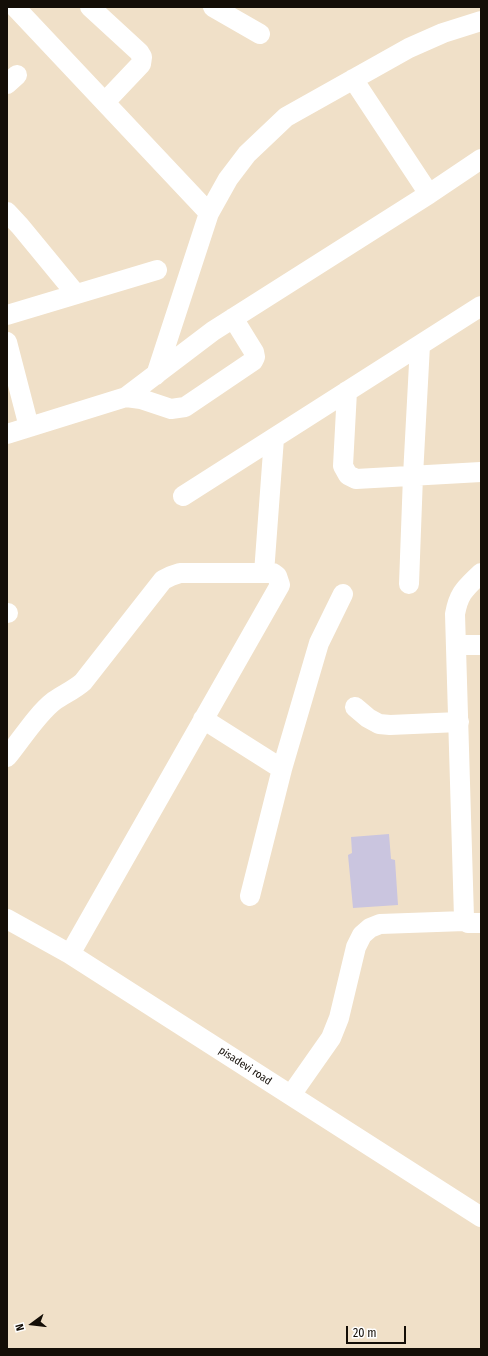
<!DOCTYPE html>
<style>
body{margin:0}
#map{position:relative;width:488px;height:1356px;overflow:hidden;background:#f0e0c8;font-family:"Fira Sans Condensed",sans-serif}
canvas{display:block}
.frame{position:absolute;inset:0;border:8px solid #140e07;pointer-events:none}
.north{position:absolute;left:12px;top:1304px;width:40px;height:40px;-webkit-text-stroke:3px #fff;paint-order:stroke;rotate:255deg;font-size:11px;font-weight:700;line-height:16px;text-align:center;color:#140e07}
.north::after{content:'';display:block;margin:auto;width:14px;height:18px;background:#140e07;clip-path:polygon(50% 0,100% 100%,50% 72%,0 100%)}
.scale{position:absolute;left:346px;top:1326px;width:60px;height:18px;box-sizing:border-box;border:2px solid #140e07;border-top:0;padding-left:5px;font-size:12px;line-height:14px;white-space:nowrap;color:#140e07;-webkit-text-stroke:3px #fff;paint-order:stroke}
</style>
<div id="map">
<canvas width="488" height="1356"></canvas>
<div class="frame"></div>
<div class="north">N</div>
<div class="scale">20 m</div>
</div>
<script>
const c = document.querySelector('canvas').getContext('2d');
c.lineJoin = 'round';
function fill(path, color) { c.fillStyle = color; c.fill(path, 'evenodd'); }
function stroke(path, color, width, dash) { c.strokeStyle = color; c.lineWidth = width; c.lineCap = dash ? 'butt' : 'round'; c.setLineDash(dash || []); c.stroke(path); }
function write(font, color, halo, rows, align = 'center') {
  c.font = font + ' "Fira Sans Condensed",sans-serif'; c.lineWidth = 3; c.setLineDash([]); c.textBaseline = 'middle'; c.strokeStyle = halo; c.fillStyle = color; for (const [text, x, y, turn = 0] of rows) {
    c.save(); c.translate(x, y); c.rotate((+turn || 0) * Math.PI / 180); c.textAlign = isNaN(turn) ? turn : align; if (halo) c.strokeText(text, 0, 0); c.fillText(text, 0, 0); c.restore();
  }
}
const building = new Path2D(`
 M 389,834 L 391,859 L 395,860 L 398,905 L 353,908 L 348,855 L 352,853 L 351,837 Z`);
const minor = new Path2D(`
 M 15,7 L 209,213
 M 90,7 L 139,52 L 142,57 L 141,64 L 105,102
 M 213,7 L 260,34
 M 353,79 L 429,194
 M 7,84 L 17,75
 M 7,212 L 20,226 L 76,294
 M 7,315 L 157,270
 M 7,342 L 29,427
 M 156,375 L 209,213 L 228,179 L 247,154 L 286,117 L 409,48 L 443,33 L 481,21
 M 347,391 L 343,466 L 348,475 L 356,479 L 481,472
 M 126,397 L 141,399 L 171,409 L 185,407 L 253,361 L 255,357 L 254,352 L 233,318
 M 7,434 L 126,397 L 213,331 L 429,194 L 481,159
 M 183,496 L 481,306
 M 264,573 L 274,438
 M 481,573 C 466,588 459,592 455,614 L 464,918 L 468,923 L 481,923
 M 409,584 L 413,476 L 420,345
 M 7,613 L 8,613
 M 456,645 L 481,645
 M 355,707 L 368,718 L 379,724 L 390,725 L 459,722
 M 203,719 L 282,769
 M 7,757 C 21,740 37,714 54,701 C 64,694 74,690 83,682 L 163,580 L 171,576 L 180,573 L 273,573 L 277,576 L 280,585 L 70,954
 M 250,896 L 282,769 L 319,643 L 343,594
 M 7,919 L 70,954 L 481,1217
 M 291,1095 L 331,1038 L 339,1018 L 356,947 L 362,935 L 370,928 L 380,924 L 465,921`);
const streetNames = [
 ["pisadevi road",245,1066,33]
];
fill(building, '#cac5df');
stroke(minor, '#fff', 20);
write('11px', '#140e07', '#fff', streetNames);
</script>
